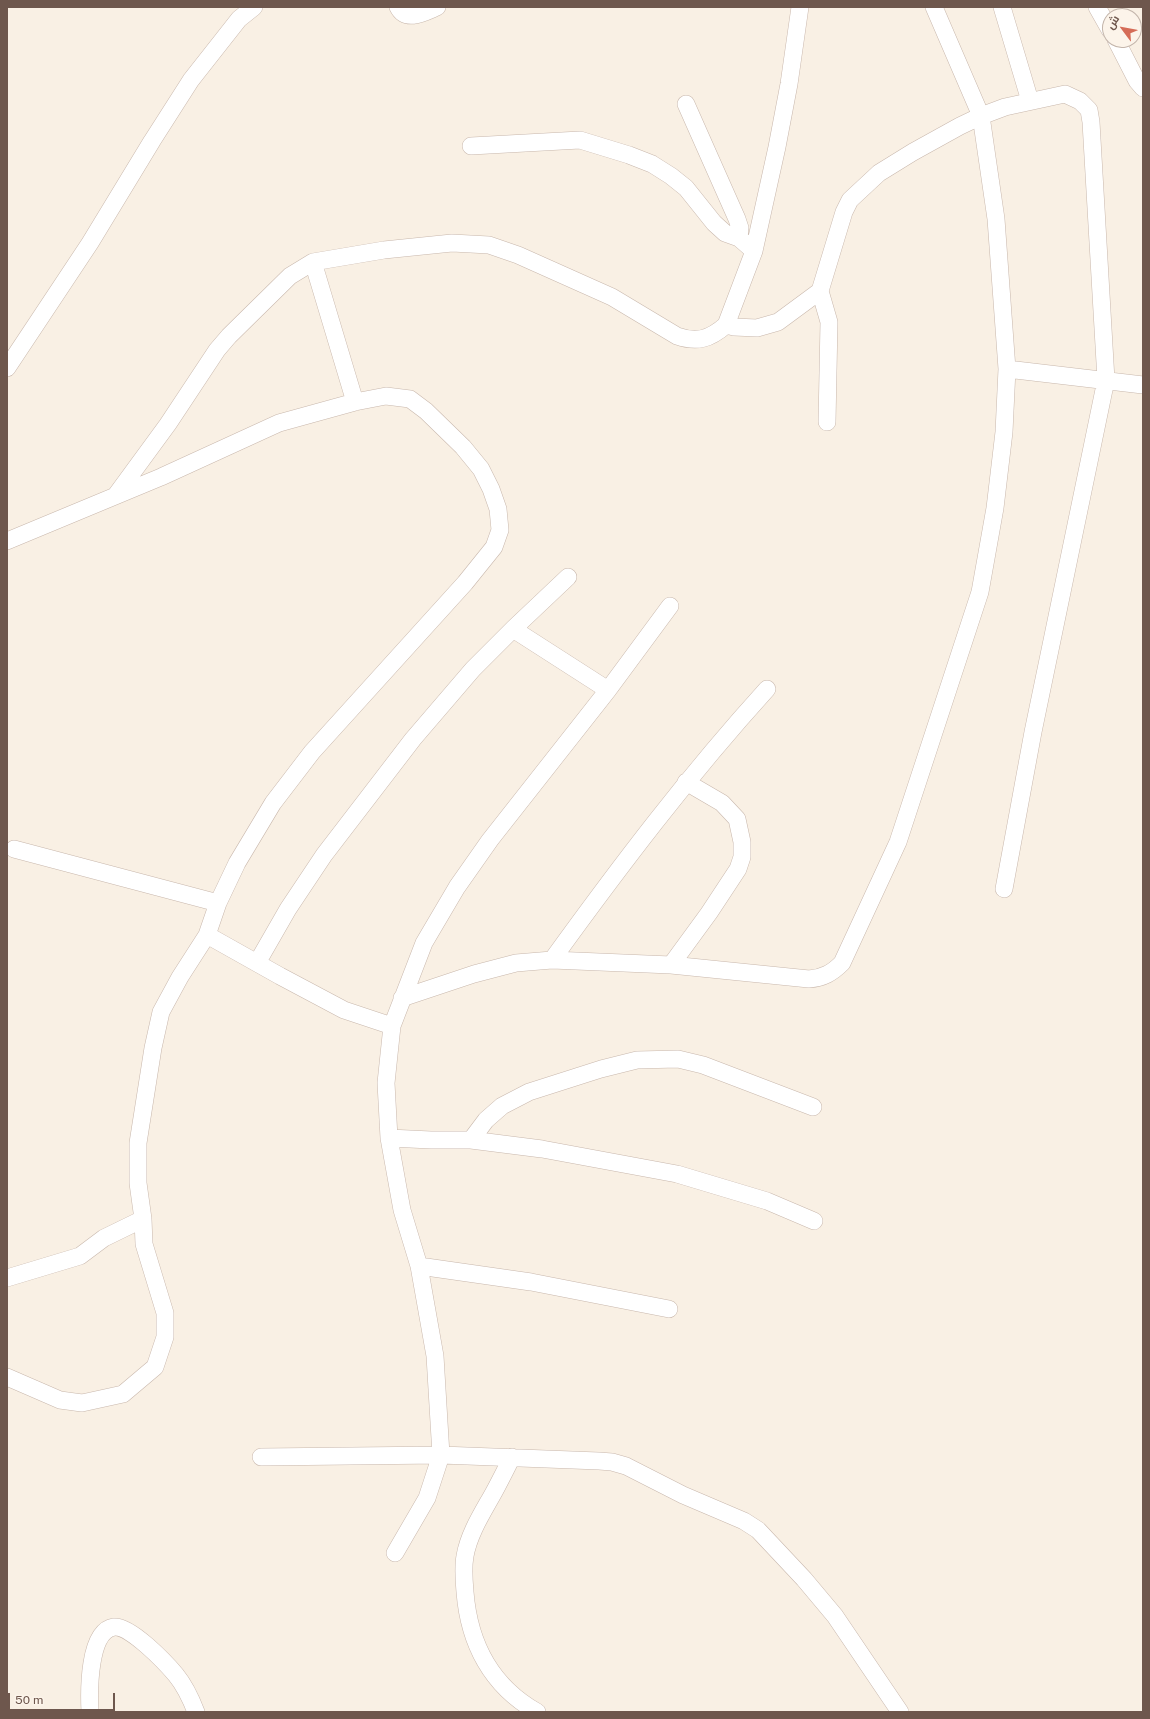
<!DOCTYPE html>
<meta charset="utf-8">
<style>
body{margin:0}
#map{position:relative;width:1150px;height:1719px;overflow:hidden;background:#f9f0e4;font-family:"Public Sans",Cairo,sans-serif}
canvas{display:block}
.frame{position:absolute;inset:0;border:8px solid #6e574d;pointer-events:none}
.north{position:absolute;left:1102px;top:8px;width:40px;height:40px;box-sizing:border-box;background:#fcf4ea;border:1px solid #c3b5ab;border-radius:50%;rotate:302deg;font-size:11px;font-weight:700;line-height:16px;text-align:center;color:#6e574d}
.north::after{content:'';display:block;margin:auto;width:14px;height:18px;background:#d56c57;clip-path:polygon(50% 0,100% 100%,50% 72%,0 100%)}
.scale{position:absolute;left:8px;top:1693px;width:107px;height:18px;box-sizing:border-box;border:2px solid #6e574d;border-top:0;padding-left:5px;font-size:12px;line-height:14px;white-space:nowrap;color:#6e574d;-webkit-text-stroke:3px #fcf4ea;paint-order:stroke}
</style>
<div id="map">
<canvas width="1150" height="1719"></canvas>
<div class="frame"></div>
<div class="north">ش</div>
<div class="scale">50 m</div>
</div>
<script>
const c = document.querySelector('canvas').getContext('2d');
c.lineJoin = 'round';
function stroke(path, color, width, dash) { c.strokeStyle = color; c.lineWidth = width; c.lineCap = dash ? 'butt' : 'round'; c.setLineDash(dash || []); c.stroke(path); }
const street = new Path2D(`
 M 398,7 C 406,23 425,12 437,7
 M 800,7 L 789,84 L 777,147 L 754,251 L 726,325 L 734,327 L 757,328 L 778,322 L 820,291 L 844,212 L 850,200 L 879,173 L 913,152 L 960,126 L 981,116 L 1005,107 L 1065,94 L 1080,101 L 1089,110 L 1091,122 L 1106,380 L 1033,732 L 1004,889
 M 1002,7 L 1030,101
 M 1097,7 L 1110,30
 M 1116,40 L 1137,81 L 1143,88
 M 686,104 L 737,219 L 740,228 L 739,238
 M 471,146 L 580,140 L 629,155 L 652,164 L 671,176 L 686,188 L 714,223 L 725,233 L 739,238 L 754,251
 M 313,262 L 355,402
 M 820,291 L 829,322 L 827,422
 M 7,368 L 90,243 L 152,141 L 191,80 L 239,19 L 254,7
 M 1007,369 L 1143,385
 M 116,495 L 168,424 L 217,350 L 229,336 L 290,276 L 313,262 L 384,250 L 452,243 L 489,245 L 518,255 L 612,297 L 677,336 C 697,343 710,339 726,325
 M 7,541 L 161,477 L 279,423 L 355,402 L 386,396 L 410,399 L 426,411 L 463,447 L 481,469 L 491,489 L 498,509 L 500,530 L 494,547 L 465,583 L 312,752 L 273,803 L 237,863 L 218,903 L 207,935 L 180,977 L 161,1012 L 153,1048 L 138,1143 L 138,1183 L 143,1219 L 144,1244 L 165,1313 L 165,1337 L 155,1367 L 123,1394 L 82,1403 L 60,1400 L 7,1377
 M 513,629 L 608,690
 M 14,849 L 218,903
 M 207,935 L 280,976 L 344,1010 L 392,1026
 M 552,960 C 620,866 689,775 767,689
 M 257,963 L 288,909 L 324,855 L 413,739 L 473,669 L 513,629 L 568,577
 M 671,965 L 709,913 L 738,869 L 742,857 L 742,842 L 737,819 L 722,803 L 686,782
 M 402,998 L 474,974 L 516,963 L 552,960 L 671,965 L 809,979 C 823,978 832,973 842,963 L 898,842 L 980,592 L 995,508 L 1004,432 L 1007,369 L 996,219 L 981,116 L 934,7
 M 389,1138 L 431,1140 L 471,1140 L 542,1149 L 677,1174 L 767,1201 L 814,1221
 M 471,1140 L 486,1120 L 502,1106 L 529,1092 L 601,1069 L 637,1060 L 678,1059 L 703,1065 L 813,1107
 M 419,1266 L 531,1282 L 669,1309
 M 7,1278 L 80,1256 L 104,1238 L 143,1219
 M 261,1457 L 441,1455 L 599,1461 L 612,1462 L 626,1466 L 683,1495 L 744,1521 L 758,1530 L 804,1579 L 835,1616 L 900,1712
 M 512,1457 C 506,1469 500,1481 494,1492 C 483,1512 469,1533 465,1556 C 463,1567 464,1581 465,1592 C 469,1643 491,1686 537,1712
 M 395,1553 L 427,1498 L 441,1455 L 435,1356 L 419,1266 L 402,1210 L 389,1138 L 386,1083 L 392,1026 L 424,943 L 457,887 L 490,840 L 608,690 L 670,606
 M 90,1712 C 89,1692 88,1631 114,1627 C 130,1625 166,1663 176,1675 C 185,1686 191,1699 196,1712`);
stroke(street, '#c8b7ac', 18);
stroke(street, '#fff', 17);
</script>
